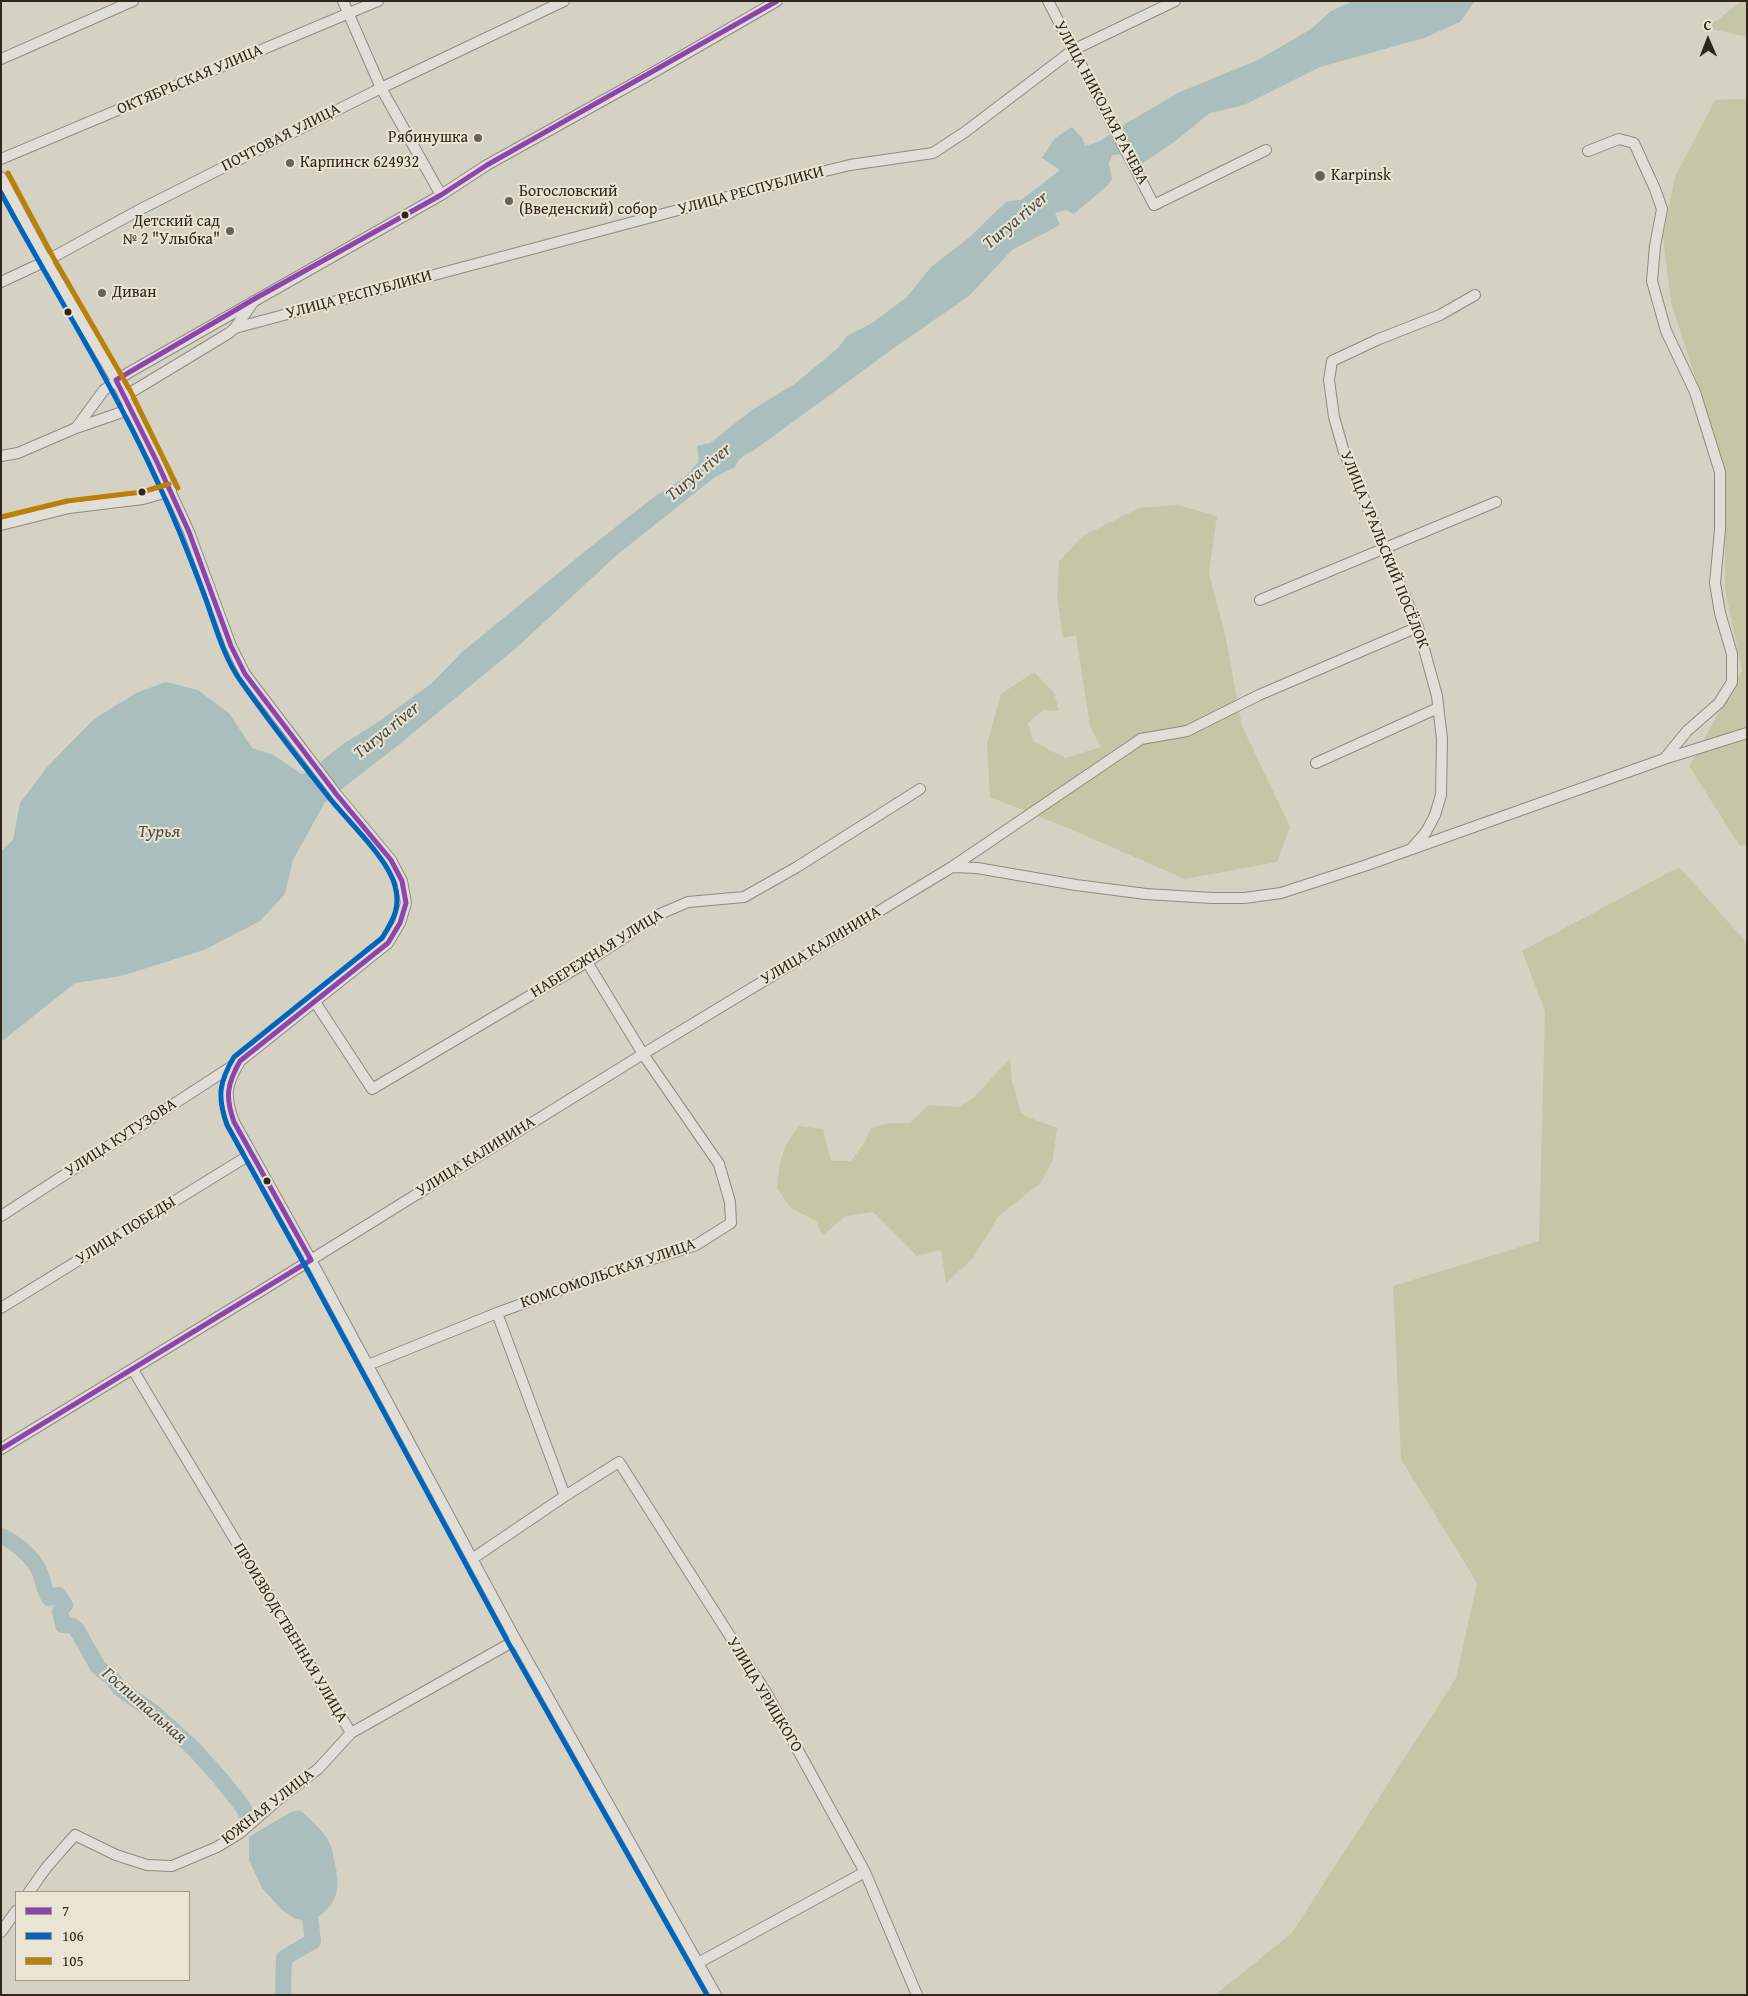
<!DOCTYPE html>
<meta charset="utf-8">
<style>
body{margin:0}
#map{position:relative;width:1748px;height:1996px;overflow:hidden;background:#d5d2c4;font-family:"Gentium Book Plus",serif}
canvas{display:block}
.frame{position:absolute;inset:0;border:2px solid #30261c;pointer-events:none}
.legend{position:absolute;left:15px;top:1891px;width:175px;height:90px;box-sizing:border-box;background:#e9e4d3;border:1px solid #9f988a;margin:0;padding:6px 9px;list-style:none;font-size:15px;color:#30261c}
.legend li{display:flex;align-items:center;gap:10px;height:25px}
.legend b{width:25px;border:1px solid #9f988a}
.north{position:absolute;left:1683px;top:15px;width:50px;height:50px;-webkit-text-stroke:4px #e9e4d3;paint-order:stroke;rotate:359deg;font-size:14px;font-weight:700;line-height:20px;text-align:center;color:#30261c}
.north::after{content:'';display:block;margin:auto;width:18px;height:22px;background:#30261c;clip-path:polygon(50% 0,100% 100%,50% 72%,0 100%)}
</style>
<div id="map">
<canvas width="1748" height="1996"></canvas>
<div class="frame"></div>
<ul class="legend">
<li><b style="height:6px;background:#8e44ad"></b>7</li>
<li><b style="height:6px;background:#0065bd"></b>106</li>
<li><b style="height:6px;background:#bb8008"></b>105</li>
</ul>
<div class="north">С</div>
</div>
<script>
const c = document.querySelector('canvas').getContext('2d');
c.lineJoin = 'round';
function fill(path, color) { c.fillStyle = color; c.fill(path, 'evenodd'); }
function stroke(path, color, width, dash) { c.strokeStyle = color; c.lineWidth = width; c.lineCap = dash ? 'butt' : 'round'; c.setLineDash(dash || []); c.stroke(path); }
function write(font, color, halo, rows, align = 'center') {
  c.font = font + ' "Gentium Book Plus",serif'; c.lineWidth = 4; c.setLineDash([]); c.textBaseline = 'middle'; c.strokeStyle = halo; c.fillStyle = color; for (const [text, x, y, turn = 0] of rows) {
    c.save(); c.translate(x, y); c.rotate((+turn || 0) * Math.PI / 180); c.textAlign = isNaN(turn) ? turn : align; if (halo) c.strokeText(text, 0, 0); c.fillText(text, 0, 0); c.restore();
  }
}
const green = new Path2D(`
 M 1742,1 L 1747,1 L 1747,37 L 1707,28 Z
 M 1747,99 L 1747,845 L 1740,846 L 1689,766 L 1742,671 L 1725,589 L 1726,471 L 1671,303 L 1663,236 L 1675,177 L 1715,100 Z
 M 1178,505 L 1217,516 L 1209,573 L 1226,639 L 1242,726 L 1290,827 L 1277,862 L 1185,879 L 1075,831 L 990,797 L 987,743 L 1001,694 L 1034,672 L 1054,693 L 1059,711 L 1043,710 L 1028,723 L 1033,741 L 1065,758 L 1101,747 L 1090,727 L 1076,635 L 1063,638 L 1057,596 L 1059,561 L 1083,536 L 1139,508 Z
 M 1679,867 L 1747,943 L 1747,1995 L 1215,1995 L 1292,1933 L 1456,1678 L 1477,1583 L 1401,1459 L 1393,1286 L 1539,1241 L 1545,1011 L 1522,951 Z
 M 1010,1059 L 1012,1081 L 1021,1113 L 1035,1120 L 1057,1128 L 1053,1159 L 1040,1184 L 1025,1195 L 998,1217 L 973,1258 L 946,1283 L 941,1250 L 917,1256 L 873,1212 L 846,1216 L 822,1236 L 817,1222 L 790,1207 L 777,1188 C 780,1160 781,1149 799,1126 L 823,1129 L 831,1161 L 851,1161 L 865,1142 L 871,1128 L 889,1123 L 910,1123 L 929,1105 L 958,1107 L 972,1099 Z`);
const water = new Path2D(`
 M 1353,1 L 1475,1 L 1460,22 L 1424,38 L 1320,67 L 1244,105 L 1210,113 L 1174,142 L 1140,165 L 1134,153 L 1112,155 L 1109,164 L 1112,179 L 1106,187 L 1074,214 L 1066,210 L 1055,213 L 1060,225 L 1012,250 L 969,296 L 901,343 L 753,451 C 745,454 738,459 735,467 L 715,477 L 618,554 L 515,649 L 396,747 L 325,802 L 293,860 L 285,894 L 260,921 L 204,950 L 121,976 L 75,983 L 1,1042 L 1,851 L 13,840 L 20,803 L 48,766 L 94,719 L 136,693 L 166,682 L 198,690 L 229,713 L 252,748 L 274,755 L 301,774 L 313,772 L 323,760 L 343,744 L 375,724 L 431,684 L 462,652 L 589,548 L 654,497 L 685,477 L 699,461 L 697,446 L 710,443 L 752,410 L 796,383 L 838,348 L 847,336 L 872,323 L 907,297 L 931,267 L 970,237 L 997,210 L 1008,201 L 1021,200 L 1060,170 L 1042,158 L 1055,138 L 1072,127 L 1082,138 L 1085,146 L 1100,141 L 1125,124 L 1180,92 L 1258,60 L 1311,29 L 1331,11 Z
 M 300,1810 C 309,1818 326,1833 330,1844 C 333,1850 333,1857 335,1863 C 341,1892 337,1906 311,1922 L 296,1919 L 282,1910 L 262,1888 L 249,1860 L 249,1837 L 291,1812 Z`);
const river = new Path2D(`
 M 1,1536 C 13,1540 32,1557 38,1568 C 43,1578 43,1588 49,1598 L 58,1595 L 65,1605 L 60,1611 L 63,1625 L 73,1626 L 77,1630 L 98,1667 L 112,1678 L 120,1689 L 152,1711 L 194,1749 L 220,1778 L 243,1807 L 248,1818
 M 283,1995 L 284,1958 L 313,1941 L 308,1901`);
const minor = new Path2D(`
 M 343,1 L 381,88 L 441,195
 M 1048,1 L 1154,205 L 1266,150
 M 1,59 L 133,1
 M 1588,151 L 1619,139 L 1634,143 L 1655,189 L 1662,209 L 1655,246 L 1652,281 L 1666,331 L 1695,392 L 1720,472 L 1720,530 L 1715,583 L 1720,613 L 1732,654 L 1732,682 L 1719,703 L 1687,731 L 1665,758
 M 1,159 L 378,1
 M 1,177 L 46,261 L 116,380 L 156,460 L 189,532 L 231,646 L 245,674 L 337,795 L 391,860 L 402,881 L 406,903 L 400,923 L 388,943 L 240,1061 C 226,1085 224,1095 234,1122 L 311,1260 L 516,1640 L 716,1995
 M 1,282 L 46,261 L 141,209 L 381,88 L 564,1
 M 235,328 L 817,173 L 850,165 L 933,153 L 965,132 L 1073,50 L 1175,1
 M 125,396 L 229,333 L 235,328 L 254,301
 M 76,428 L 104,390 L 128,373 L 441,195 L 487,165 L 656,71 L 777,1
 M 1,456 L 18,453 L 76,428 L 131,409
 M 1,525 L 69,508 L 143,499 L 171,491
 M 1260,600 L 1496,502
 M 1316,763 L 1438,708
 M 1411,849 L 1426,832 L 1435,815 L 1441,795 L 1442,739 L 1437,696 L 1418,627 L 1344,452 L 1334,417 L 1329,380 L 1332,361 L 1379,339 L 1440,315 L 1475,295
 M 952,867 L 977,868 L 1076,885 L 1146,894 L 1212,898 L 1244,898 L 1281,893 L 1367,865 L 1664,759 L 1747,733
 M 315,1002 L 372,1089 L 587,962 L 660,914 L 688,902 L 744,897 L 797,867 L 920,789
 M 1,1216 L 237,1063
 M 1,1308 L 251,1154
 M 497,1313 L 565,1496
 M 368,1365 L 497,1313 L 596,1277 L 696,1245 L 731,1223 L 730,1202 L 719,1164 L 643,1054 L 587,962
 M 133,1370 L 351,1733 L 516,1640
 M 1,1449 L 264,1289 L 643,1054 L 952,867 L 1141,739 L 1187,731 L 1259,695 L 1418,627
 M 472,1559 L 565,1496 L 619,1462 L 767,1694 L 865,1872 L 917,1995
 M 29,1892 L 46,1868 L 75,1835 L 116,1855 L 147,1865 L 172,1866 L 217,1847 L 240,1833 L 280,1798 L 318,1769 L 351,1733
 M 1,1932 L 16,1911
 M 698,1963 L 865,1872`);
const bus1 = new Path2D(`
 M 311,1260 L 234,1122 C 225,1097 227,1084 240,1061 L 388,943 L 400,923 L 406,903 L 402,881 L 391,860 L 337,795 L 245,674 L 231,646 L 189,532 L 156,460 L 116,380 L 256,298 L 441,195 L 487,165 L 777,1
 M 1,1449 L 311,1260`);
const bus2 = new Path2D(`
 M 1,193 C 53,290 112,382 157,481 C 175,519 190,557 205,597 C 215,624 223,656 240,680 C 269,721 300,761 331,800 C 349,822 389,860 395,886 C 401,908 393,920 382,938 L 234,1057 C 219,1082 217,1097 227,1125 L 304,1264 L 509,1644 L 707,1995`);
const bus3 = new Path2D(`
 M 8,173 L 53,257 L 131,392 L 178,488
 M 1,517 L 67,501 L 142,492 L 169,484`);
const markers = [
 [478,138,5,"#6a6257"],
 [290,163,5,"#6a6257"],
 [1320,176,6,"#6a6257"],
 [509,201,5,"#6a6257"],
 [405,215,4.5,"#30261c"],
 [230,231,5,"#6a6257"],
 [102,293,5,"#6a6257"],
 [68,312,4.5,"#30261c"],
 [142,492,4.5,"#30261c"],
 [267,1181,4.5,"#30261c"]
];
const streetNames = [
 ["ОКТЯБРЬСКАЯ УЛИЦА",190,80,-23],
 ["УЛИЦА НИКОЛАЯ РАЧЕВА",1101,103,62],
 ["ПОЧТОВАЯ УЛИЦА",281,138,-27],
 ["УЛИЦА РЕСПУБЛИКИ",751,191,-15],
 ["УЛИЦА РЕСПУБЛИКИ",359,295,-15],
 ["УЛИЦА УРАЛЬСКИЙ ПОСЁЛОК",1384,550,68],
 ["УЛИЦА КАЛИНИНА",821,946,-31],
 ["НАБЕРЕЖНАЯ УЛИЦА",597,954,-32],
 ["УЛИЦА КУТУЗОВА",121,1138,-33],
 ["УЛИЦА КАЛИНИНА",476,1157,-32],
 ["УЛИЦА ПОБЕДЫ",126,1231,-32],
 ["КОМСОМОЛЬСКАЯ УЛИЦА",608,1274,-19],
 ["ПРОИЗВОДСТВЕННАЯ УЛИЦА",290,1633,59],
 ["УЛИЦА УРИЦКОГО",764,1695,59],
 ["ЮЖНАЯ УЛИЦА",268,1807,-38]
];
const poiNames = [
 ["Рябинушка",468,138,"right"],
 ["Карпинск 624932",300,163],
 ["Karpinsk",1331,176],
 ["Богословский",519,192],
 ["(Введенский) собор",519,210],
 ["Детский сад",220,222,"right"],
 ["№ 2 \"Улыбка\"",220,240,"right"],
 ["Диван",112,293]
];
const waterNames = [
 ["Turya river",1016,221,-40],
 ["Turya river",699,473,-40],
 ["Turya river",387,731,-39],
 ["Турья",159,832],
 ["Госпитальная",144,1706,41]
];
fill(green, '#c4c6a6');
fill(water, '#aabebe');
stroke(river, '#aabebe', 16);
stroke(minor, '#8e8a81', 12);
stroke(minor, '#e0ded7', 10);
stroke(bus1, '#8e44ad', 5);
stroke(bus2, '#0065bd', 5);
stroke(bus3, '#bb8008', 5);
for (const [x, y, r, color] of markers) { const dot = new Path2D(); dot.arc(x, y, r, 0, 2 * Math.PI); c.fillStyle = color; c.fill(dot); stroke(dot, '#e9e4d3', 2); }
write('16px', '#30261c', '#e9e4d3', streetNames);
write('16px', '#30261c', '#e9e4d3', poiNames, 'left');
write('italic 18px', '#4a4a44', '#e9e4d3', waterNames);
</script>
